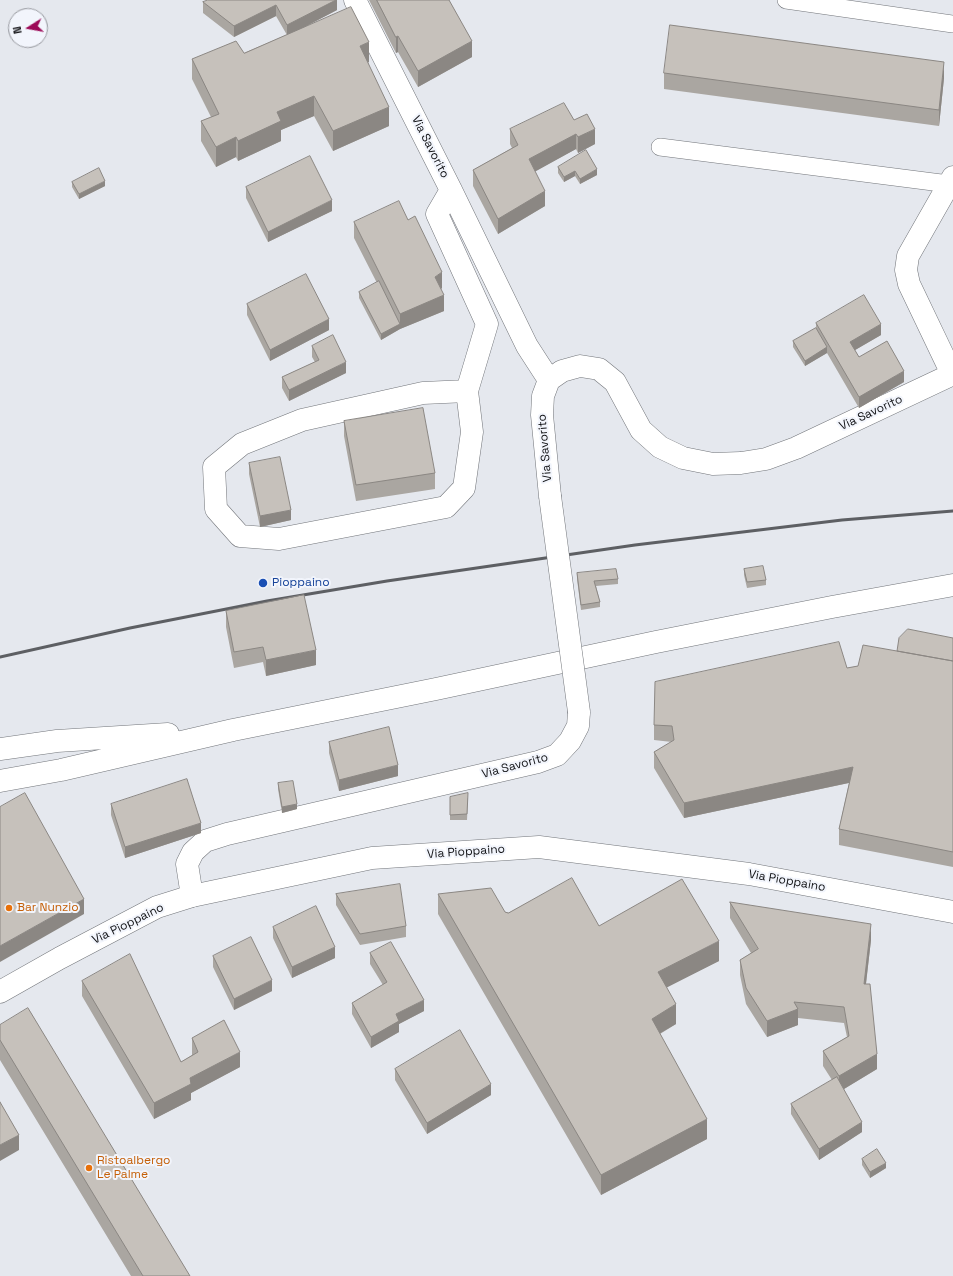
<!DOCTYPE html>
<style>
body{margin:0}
#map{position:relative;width:953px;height:1276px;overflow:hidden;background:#e5e8ee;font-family:"Space Grotesk",sans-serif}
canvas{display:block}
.north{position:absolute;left:8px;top:8px;width:40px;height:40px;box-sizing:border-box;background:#f2f5fc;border:1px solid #97999f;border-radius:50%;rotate:259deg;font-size:11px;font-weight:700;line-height:16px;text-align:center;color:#0f1013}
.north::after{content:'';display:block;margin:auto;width:14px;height:18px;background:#9c0957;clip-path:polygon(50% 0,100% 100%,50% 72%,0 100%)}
</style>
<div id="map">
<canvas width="953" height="1276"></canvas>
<div class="north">N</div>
</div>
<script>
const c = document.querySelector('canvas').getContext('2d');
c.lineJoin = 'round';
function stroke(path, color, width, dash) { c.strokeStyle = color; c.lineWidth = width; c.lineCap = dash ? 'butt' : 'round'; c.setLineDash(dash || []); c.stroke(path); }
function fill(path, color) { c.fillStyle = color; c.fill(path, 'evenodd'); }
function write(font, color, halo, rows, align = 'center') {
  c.font = font + ' "Space Grotesk",sans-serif'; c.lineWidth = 4; c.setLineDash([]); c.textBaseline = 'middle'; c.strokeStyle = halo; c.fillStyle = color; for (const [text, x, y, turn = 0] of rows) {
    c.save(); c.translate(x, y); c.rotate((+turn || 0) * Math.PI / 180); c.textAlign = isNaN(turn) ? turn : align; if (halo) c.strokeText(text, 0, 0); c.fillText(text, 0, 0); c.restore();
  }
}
const service = new Path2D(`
 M 786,0 L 953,24
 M 660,147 L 949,184`);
const minor = new Path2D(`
 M 355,0 L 451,190 L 527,346 L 549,380
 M 451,190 L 437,214 L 487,324 L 467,391 L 423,393 L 302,420 L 242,444 L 214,467 L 216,509 L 240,536 L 279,539 L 446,507 L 464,488 L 472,432 L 467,391
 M 952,374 L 909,284 L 906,270 L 908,256 L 953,177
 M 550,496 L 542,415 L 543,396 L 549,380 L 562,371 L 580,366 L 599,369 L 615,382 L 641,430 L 660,447 L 683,458 L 713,464 L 741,463 L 766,459 L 796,448 L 953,374
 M 192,896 L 187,864 L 193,852 L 205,841 L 227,834 L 538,762 L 557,755 L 570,741 L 578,726 L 579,712`);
const secondary = new Path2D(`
 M 0,992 L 60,958 L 157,907 L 192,896 L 372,858 L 539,847 L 749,874 L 953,912`);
const trunk = new Path2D(`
 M 0,749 L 57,741 L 168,734
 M 0,781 L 61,770 L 233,730 L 436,689 L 656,642 L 832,607 L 953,585`);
const rail = new Path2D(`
 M 0,657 L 130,628 L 267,601 L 387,581 L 635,545 L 842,520 L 953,511`);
const minorBridge = new Path2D(`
 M 550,496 L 579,712`);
const wall = new Path2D(`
 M 337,0 L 337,10 L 305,27 L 369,62 L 368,62 L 389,126 L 333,151 L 314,116 L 281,130 L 281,141 L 238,161 L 236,157 L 216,167 L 201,141 L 201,121 L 211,117 L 192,79 L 192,59 L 244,53 L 287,35 L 276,16 L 234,37 L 203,13 L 203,2 Z
 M 369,0 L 449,0 L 472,57 L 418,87 L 398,52 L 396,53 Z
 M 664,73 L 944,78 L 939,126 L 664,89 Z
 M 574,120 L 595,144 L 578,153 L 576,149 L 535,171 L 545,206 L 498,234 L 473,186 L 473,170 L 512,148 L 510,144 L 510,129 Z
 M 558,167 L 597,175 L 580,184 L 575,176 L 564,182 L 558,173 Z
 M 72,182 L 105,186 L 79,199 L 72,187 Z
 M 246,187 L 332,211 L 268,242 L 246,198 Z
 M 408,220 L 442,288 L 441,289 L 444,311 L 400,329 L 381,340 L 359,298 L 359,292 L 377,283 L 354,238 L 354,222 Z
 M 247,304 L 329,330 L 270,361 L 247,315 Z
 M 816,323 L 881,335 L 855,350 L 859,357 L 904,382 L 859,408 L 827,353 L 805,366 L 793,347 L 793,341 L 816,328 Z
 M 312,346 L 346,373 L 289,401 L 282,388 L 282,377 L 315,362 L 312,357 Z
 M 344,421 L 435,473 L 435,489 L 356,501 L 344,436 Z
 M 249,463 L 291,520 L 260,527 L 249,474 Z
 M 744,569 L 766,580 L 766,585 L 747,588 L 744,575 Z
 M 577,573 L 618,579 L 618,584 L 596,586 L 600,602 L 600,607 L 581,610 L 577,579 Z
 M 226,611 L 316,665 L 266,676 L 263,662 L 234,668 L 226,627 Z
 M 953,638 L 953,867 L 839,845 L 839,829 L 849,783 L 684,818 L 654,768 L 654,752 L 672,742 L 654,740 L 654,725 L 847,668 L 858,666 L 897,651 Z
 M 329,742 L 398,776 L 339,791 L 329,753 Z
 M 278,783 L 297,809 L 282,813 L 278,789 Z
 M 450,797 L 468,798 L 467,820 L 450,820 Z
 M 111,804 L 201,833 L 125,858 L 111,815 Z
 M 336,894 L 406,926 L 406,937 L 360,945 L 336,905 Z
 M 438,894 L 505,912 L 599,926 L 719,961 L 666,987 L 676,1024 L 660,1034 L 707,1139 L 601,1195 L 438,914 Z
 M 730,902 L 871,940 L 866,984 L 877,1069 L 844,1089 L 862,1132 L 819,1160 L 791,1114 L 791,1104 L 832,1080 L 823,1066 L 823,1051 L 847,1037 L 844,1023 L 798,1018 L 798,1025 L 767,1037 L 746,1004 L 740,975 L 740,960 L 751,953 L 730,918 Z
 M 273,927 L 335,958 L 292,978 L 273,938 Z
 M 370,953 L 424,1011 L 399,1024 L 399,1032 L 371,1048 L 352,1014 L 352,1003 L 383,985 L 370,964 Z
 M 213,956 L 272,991 L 234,1010 L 213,967 Z
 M 82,981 L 181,1062 L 192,1055 L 192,1038 L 240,1067 L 191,1093 L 191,1100 L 154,1119 L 82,996 Z
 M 0,1025 L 190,1276 L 131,1276 L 0,1060 Z
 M 395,1069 L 491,1095 L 427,1134 L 395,1080 Z
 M 862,1159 L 886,1168 L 870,1178 L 862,1165 Z`);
const shadedWall = new Path2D(`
 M 336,0 L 337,0 L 337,10 L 287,36 L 287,25 Z
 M 276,5 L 276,16 L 234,37 L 234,26 Z
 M 398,36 L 398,52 L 396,53 L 396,37 Z
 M 472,41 L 472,57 L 418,87 L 418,71 Z
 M 369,42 L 369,62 L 360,65 L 360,46 Z
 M 944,62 L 944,78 L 939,126 L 939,110 Z
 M 314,96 L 314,116 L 281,130 L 281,141 L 238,161 L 238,141 L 277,112 Z
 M 389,107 L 389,126 L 333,151 L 333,131 Z
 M 595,129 L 595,144 L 578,153 L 578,137 Z
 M 576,134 L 576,149 L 529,175 L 529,159 Z
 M 236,137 L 236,157 L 216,167 L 216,147 Z
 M 597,169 L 597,175 L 580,184 L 580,179 Z
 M 575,171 L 575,176 L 564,182 L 564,177 Z
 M 105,181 L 105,186 L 79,199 L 79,194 Z
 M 545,191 L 545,206 L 498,234 L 498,219 Z
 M 332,200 L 332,211 L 268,242 L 268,232 Z
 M 442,272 L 442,288 L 435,293 L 435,277 Z
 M 444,295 L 444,311 L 400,329 L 381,340 L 381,334 L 400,324 L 400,314 Z
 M 329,319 L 329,330 L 270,361 L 270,350 Z
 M 881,324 L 881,335 L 850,353 L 850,342 Z
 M 827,347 L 827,353 L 805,366 L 805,361 Z
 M 346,362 L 346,373 L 289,401 L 289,390 Z
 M 904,371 L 904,382 L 859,408 L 859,397 Z
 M 291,510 L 291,520 L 260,527 L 260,516 Z
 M 316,650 L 316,665 L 266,676 L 266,660 Z
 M 398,765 L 398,776 L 339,791 L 339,780 Z
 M 853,767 L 853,782 L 684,818 L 684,803 Z
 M 297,804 L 297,809 L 282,813 L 282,807 Z
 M 201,823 L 201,833 L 125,858 L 125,847 Z
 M 84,899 L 84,914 L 0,962 L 0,946 Z
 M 871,924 L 871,940 L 864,1000 L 864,984 Z
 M 719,941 L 719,961 L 658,992 L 658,972 Z
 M 335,947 L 335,958 L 292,978 L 292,967 Z
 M 272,980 L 272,991 L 234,1010 L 234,999 Z
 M 424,1000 L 424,1011 L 399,1024 L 399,1032 L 371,1048 L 371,1037 L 396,1014 Z
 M 676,1004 L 676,1024 L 652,1038 L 652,1019 Z
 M 798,1009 L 798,1025 L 767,1037 L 767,1021 Z
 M 240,1052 L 240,1067 L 191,1093 L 191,1100 L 154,1119 L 154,1103 L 190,1078 Z
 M 877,1054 L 877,1069 L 839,1092 L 839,1076 Z
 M 491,1084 L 491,1095 L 427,1134 L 427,1123 Z
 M 707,1119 L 707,1139 L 601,1195 L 601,1175 Z
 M 862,1122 L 862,1132 L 819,1160 L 819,1149 Z
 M 19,1135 L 19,1150 L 0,1161 L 0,1145 Z
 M 886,1163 L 886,1168 L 870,1178 L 870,1172 Z`);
const building = new Path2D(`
 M 208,0 L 336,0 L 287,25 L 276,5 L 234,26 L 203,2 Z
 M 377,0 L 449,0 L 472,41 L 418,71 L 398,36 L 396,37 Z
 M 351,7 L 369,42 L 360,46 L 389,107 L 333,131 L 314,96 L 277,112 L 281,121 L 238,141 L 236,137 L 216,147 L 201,121 L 219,114 L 192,59 L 236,41 L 244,53 Z
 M 670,25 L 944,62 L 939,110 L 664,73 Z
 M 564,103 L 574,120 L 587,114 L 595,129 L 578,137 L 576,134 L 529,159 L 545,191 L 498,219 L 473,170 L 518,145 L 510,129 Z
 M 586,150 L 597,169 L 580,179 L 575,171 L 564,177 L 558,167 Z
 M 310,156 L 332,200 L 268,232 L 246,187 Z
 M 99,168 L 105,181 L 79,194 L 72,182 Z
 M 399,201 L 408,220 L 415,216 L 442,272 L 435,277 L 444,295 L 400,314 L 354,222 Z
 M 306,274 L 329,319 L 270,350 L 247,304 Z
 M 379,281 L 400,324 L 381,334 L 359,292 Z
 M 864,295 L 881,324 L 850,342 L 859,357 L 887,341 L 904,371 L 859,397 L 816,323 Z
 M 816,328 L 827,347 L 805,361 L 793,341 Z
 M 333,335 L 346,362 L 289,390 L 282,377 L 319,360 L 312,346 Z
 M 423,408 L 435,473 L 356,485 L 344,421 Z
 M 280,457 L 291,510 L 260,516 L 249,463 Z
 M 763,566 L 766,580 L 747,582 L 744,569 Z
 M 616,569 L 618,579 L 594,581 L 600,602 L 581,605 L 577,573 Z
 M 304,595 L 316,650 L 266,660 L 263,647 L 234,652 L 226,611 Z
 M 908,629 L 953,638 L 953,661 L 897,651 L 899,638 Z
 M 839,642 L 847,668 L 858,666 L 863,645 L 953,661 L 953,852 L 839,829 L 853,767 L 684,803 L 654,752 L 674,740 L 672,726 L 654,725 L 655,682 Z
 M 389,727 L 398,765 L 339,780 L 329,742 Z
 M 187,779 L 201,823 L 125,847 L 111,804 Z
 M 293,781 L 297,804 L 282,807 L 278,783 Z
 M 25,793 L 84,899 L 0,946 L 0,807 Z
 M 468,793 L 467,814 L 450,815 L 450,797 Z
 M 572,878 L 599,926 L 682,879 L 719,941 L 658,972 L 676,1004 L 652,1019 L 707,1119 L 601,1175 L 438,894 L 491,888 L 505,912 L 508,913 Z
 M 400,884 L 406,926 L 360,934 L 336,894 Z
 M 730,902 L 871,924 L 864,984 L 870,984 L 877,1054 L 839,1076 L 823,1051 L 849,1036 L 844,1007 L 794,1002 L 798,1009 L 767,1021 L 746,988 L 740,960 L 758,949 Z
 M 316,906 L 335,947 L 292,967 L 273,927 Z
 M 251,937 L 272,980 L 234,999 L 213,956 Z
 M 391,942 L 424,1000 L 396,1014 L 399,1021 L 371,1037 L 352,1003 L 387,982 L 370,953 Z
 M 130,954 L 181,1062 L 198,1052 L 192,1038 L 224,1020 L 240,1052 L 190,1078 L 191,1084 L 154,1103 L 82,981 Z
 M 28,1008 L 190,1276 L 143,1276 L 0,1040 L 0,1025 Z
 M 460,1030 L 491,1084 L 427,1123 L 395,1069 Z
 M 837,1077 L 862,1122 L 819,1149 L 791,1104 Z
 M 0,1102 L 19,1135 L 0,1145 Z
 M 877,1149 L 886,1163 L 870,1172 L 862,1159 Z`);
const markers = [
 [263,583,5,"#1a4fb4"],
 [9,908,4,"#e8710a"],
 [89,1168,4,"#e8710a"]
];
const streetNames = [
 ["Via Savorito",430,147,63],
 ["Via Savorito",871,413,-25],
 ["Via Savorito",545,448,-95],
 ["Via Savorito",515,766,-15],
 ["Via Pioppaino",466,852,-4],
 ["Via Pioppaino",787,881,10],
 ["Via Pioppaino",128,924,-26]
];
const transitNames = [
 ["Pioppaino",272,583]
];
const foodNames = [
 ["Bar Nunzio",17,908],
 ["Ristoalbergo",97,1161],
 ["Le Palme",97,1175]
];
stroke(service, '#72757a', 18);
stroke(minor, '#72757a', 23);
stroke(secondary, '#72757a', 23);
stroke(trunk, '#72757a', 23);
stroke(service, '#fff', 17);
stroke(minor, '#fff', 22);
stroke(secondary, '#fff', 22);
stroke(trunk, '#fff', 22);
stroke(rail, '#5d5f63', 3);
stroke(minorBridge, '#72757a', 23, []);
stroke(minorBridge, '#fff', 22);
fill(wall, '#aaa6a1');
fill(shadedWall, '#8b8783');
fill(building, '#c6c1bb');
stroke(building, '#8b8783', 1);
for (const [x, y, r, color] of markers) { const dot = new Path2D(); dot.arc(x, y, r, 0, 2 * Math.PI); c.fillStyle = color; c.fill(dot); stroke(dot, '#f2f5fc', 1.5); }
write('12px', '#0f1013', '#f2f5fc', streetNames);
write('12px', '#164399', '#f2f5fc', transitNames, 'left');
write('12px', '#c56008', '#f2f5fc', foodNames, 'left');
</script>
